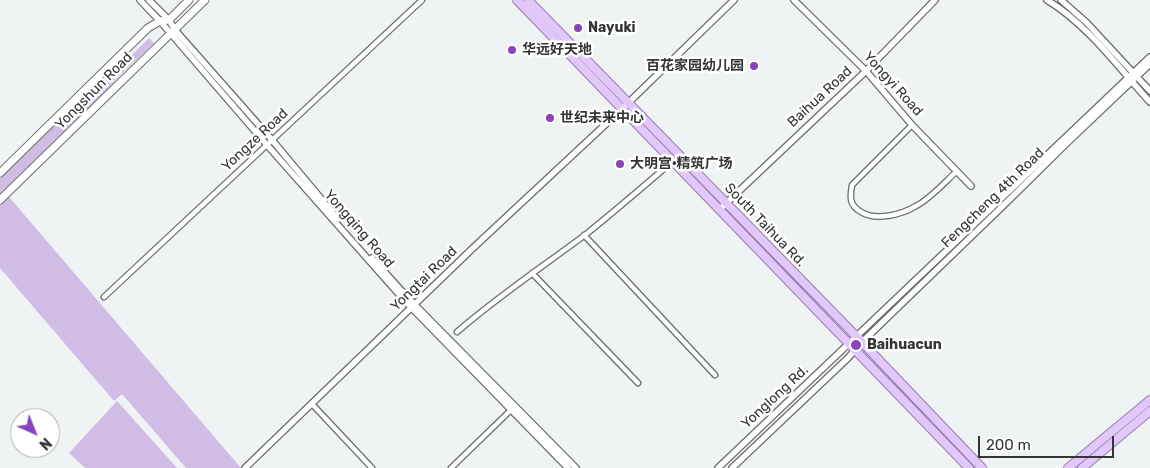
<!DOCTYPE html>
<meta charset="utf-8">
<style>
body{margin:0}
#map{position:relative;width:1150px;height:468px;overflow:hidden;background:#eff3f3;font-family:Rubik,sans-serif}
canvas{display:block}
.north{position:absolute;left:10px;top:408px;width:50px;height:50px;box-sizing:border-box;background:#fff;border:1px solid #aeafaf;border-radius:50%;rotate:136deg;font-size:14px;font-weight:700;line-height:20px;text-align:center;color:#343636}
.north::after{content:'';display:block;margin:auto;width:18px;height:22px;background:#8845b9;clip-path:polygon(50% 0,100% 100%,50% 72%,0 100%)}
.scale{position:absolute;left:978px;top:436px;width:136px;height:22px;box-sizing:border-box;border:2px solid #343636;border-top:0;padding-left:6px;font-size:15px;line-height:18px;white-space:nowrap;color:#343636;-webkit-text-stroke:4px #fff;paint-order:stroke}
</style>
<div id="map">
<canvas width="1150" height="468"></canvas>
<div class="north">N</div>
<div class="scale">200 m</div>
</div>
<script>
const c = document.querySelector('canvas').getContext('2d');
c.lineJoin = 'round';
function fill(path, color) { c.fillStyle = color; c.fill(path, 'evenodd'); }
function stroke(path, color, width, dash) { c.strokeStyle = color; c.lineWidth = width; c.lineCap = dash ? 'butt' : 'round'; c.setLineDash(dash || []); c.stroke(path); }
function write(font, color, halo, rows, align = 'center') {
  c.font = font + ' Rubik,"Noto Sans SC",sans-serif'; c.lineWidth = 5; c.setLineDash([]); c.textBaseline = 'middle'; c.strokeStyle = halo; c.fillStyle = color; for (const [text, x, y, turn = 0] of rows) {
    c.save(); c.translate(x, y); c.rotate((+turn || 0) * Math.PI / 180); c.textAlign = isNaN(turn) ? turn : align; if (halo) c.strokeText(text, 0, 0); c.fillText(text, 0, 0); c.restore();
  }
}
const green = new Path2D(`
 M 149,38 L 154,43 L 120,75 L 93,105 L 4,191 L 241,468 L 186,468 L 122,394 L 114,401 L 0,268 L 0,178 L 84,97 L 109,77 Z
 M 117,401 L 177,468 L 85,468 L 69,453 Z`);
const minor = new Path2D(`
 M 912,125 L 852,185 C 850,197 849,205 861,212 C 876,221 901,215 916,206 C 930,199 945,182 957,171
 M 584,235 L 715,375
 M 532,273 L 638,383
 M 104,297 L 422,0
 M 457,332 C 497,297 542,267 585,235 C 615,211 644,186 673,161
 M 312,404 L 372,468
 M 451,468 L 513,408`);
const tertiary = new Path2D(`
 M 140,0 L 160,21 L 267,145 L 405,301 L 568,468
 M 149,0 L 169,20 L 175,30 L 272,140 L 338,219
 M 794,0 L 866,71 L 912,125 L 971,186
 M 1047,0 C 1088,25 1118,67 1150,102
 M 1061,0 L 1087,23 L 1150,91
 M 720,209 L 866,71 L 935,0
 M 372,258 L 408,298 L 576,468
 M 245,468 L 473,248 L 622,109 L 734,0
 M 718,468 L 1150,57
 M 732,468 L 848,358 L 862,342 L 1008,201 L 1068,142 L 1150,64`);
const secondary = new Path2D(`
 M 0,173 L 148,28 L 160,21 L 169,20 L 189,0
 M 0,200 L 205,0`);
const primary = new Path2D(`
 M 517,0 L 969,468
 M 528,0 L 857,337 L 982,468
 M 1068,468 L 1150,400
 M 1082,468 L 1150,411`);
const markers = [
 [578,28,5,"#8845b9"],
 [512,50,5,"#8845b9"],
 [754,66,5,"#8845b9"],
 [550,118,5,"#8845b9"],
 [620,164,5,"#8845b9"],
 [856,345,6,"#8845b9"]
];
const poiNames = [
 ["Nayuki",588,28],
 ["华远好天地",522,50],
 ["百花家园幼儿园",744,66,"right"],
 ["世纪未来中心",560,118],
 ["大明宫·精筑广场",630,164],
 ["Baihuacun",867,345]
];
const streetNames = [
 ["Yongyi Road",893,84,48],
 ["Yongshun Road",94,91,-45],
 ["Baihua Road",820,97,-43],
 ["Yongze Road",255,140,-43],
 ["Fengcheng 4th Road",993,198,-44],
 ["South Taihua Rd.",765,225,46],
 ["Yongqing Road",359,229,49],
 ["Yongtai Road",424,279,-44],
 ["Yonglong Rd.",775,397,-43]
];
fill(green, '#d1bce5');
stroke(minor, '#696d6d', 7);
stroke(tertiary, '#696d6d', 8);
stroke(secondary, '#696d6d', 9);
stroke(primary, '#987cb2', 10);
stroke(minor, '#fff', 4.5);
stroke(tertiary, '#fff', 5.5);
stroke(secondary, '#fff', 7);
stroke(primary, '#e2c7f9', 8);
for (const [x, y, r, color] of markers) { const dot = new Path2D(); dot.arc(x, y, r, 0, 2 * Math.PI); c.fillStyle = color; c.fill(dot); stroke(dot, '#fff', 2); }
write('bold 14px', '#343636', '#fff', poiNames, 'left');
write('14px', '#343636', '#fff', streetNames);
</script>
